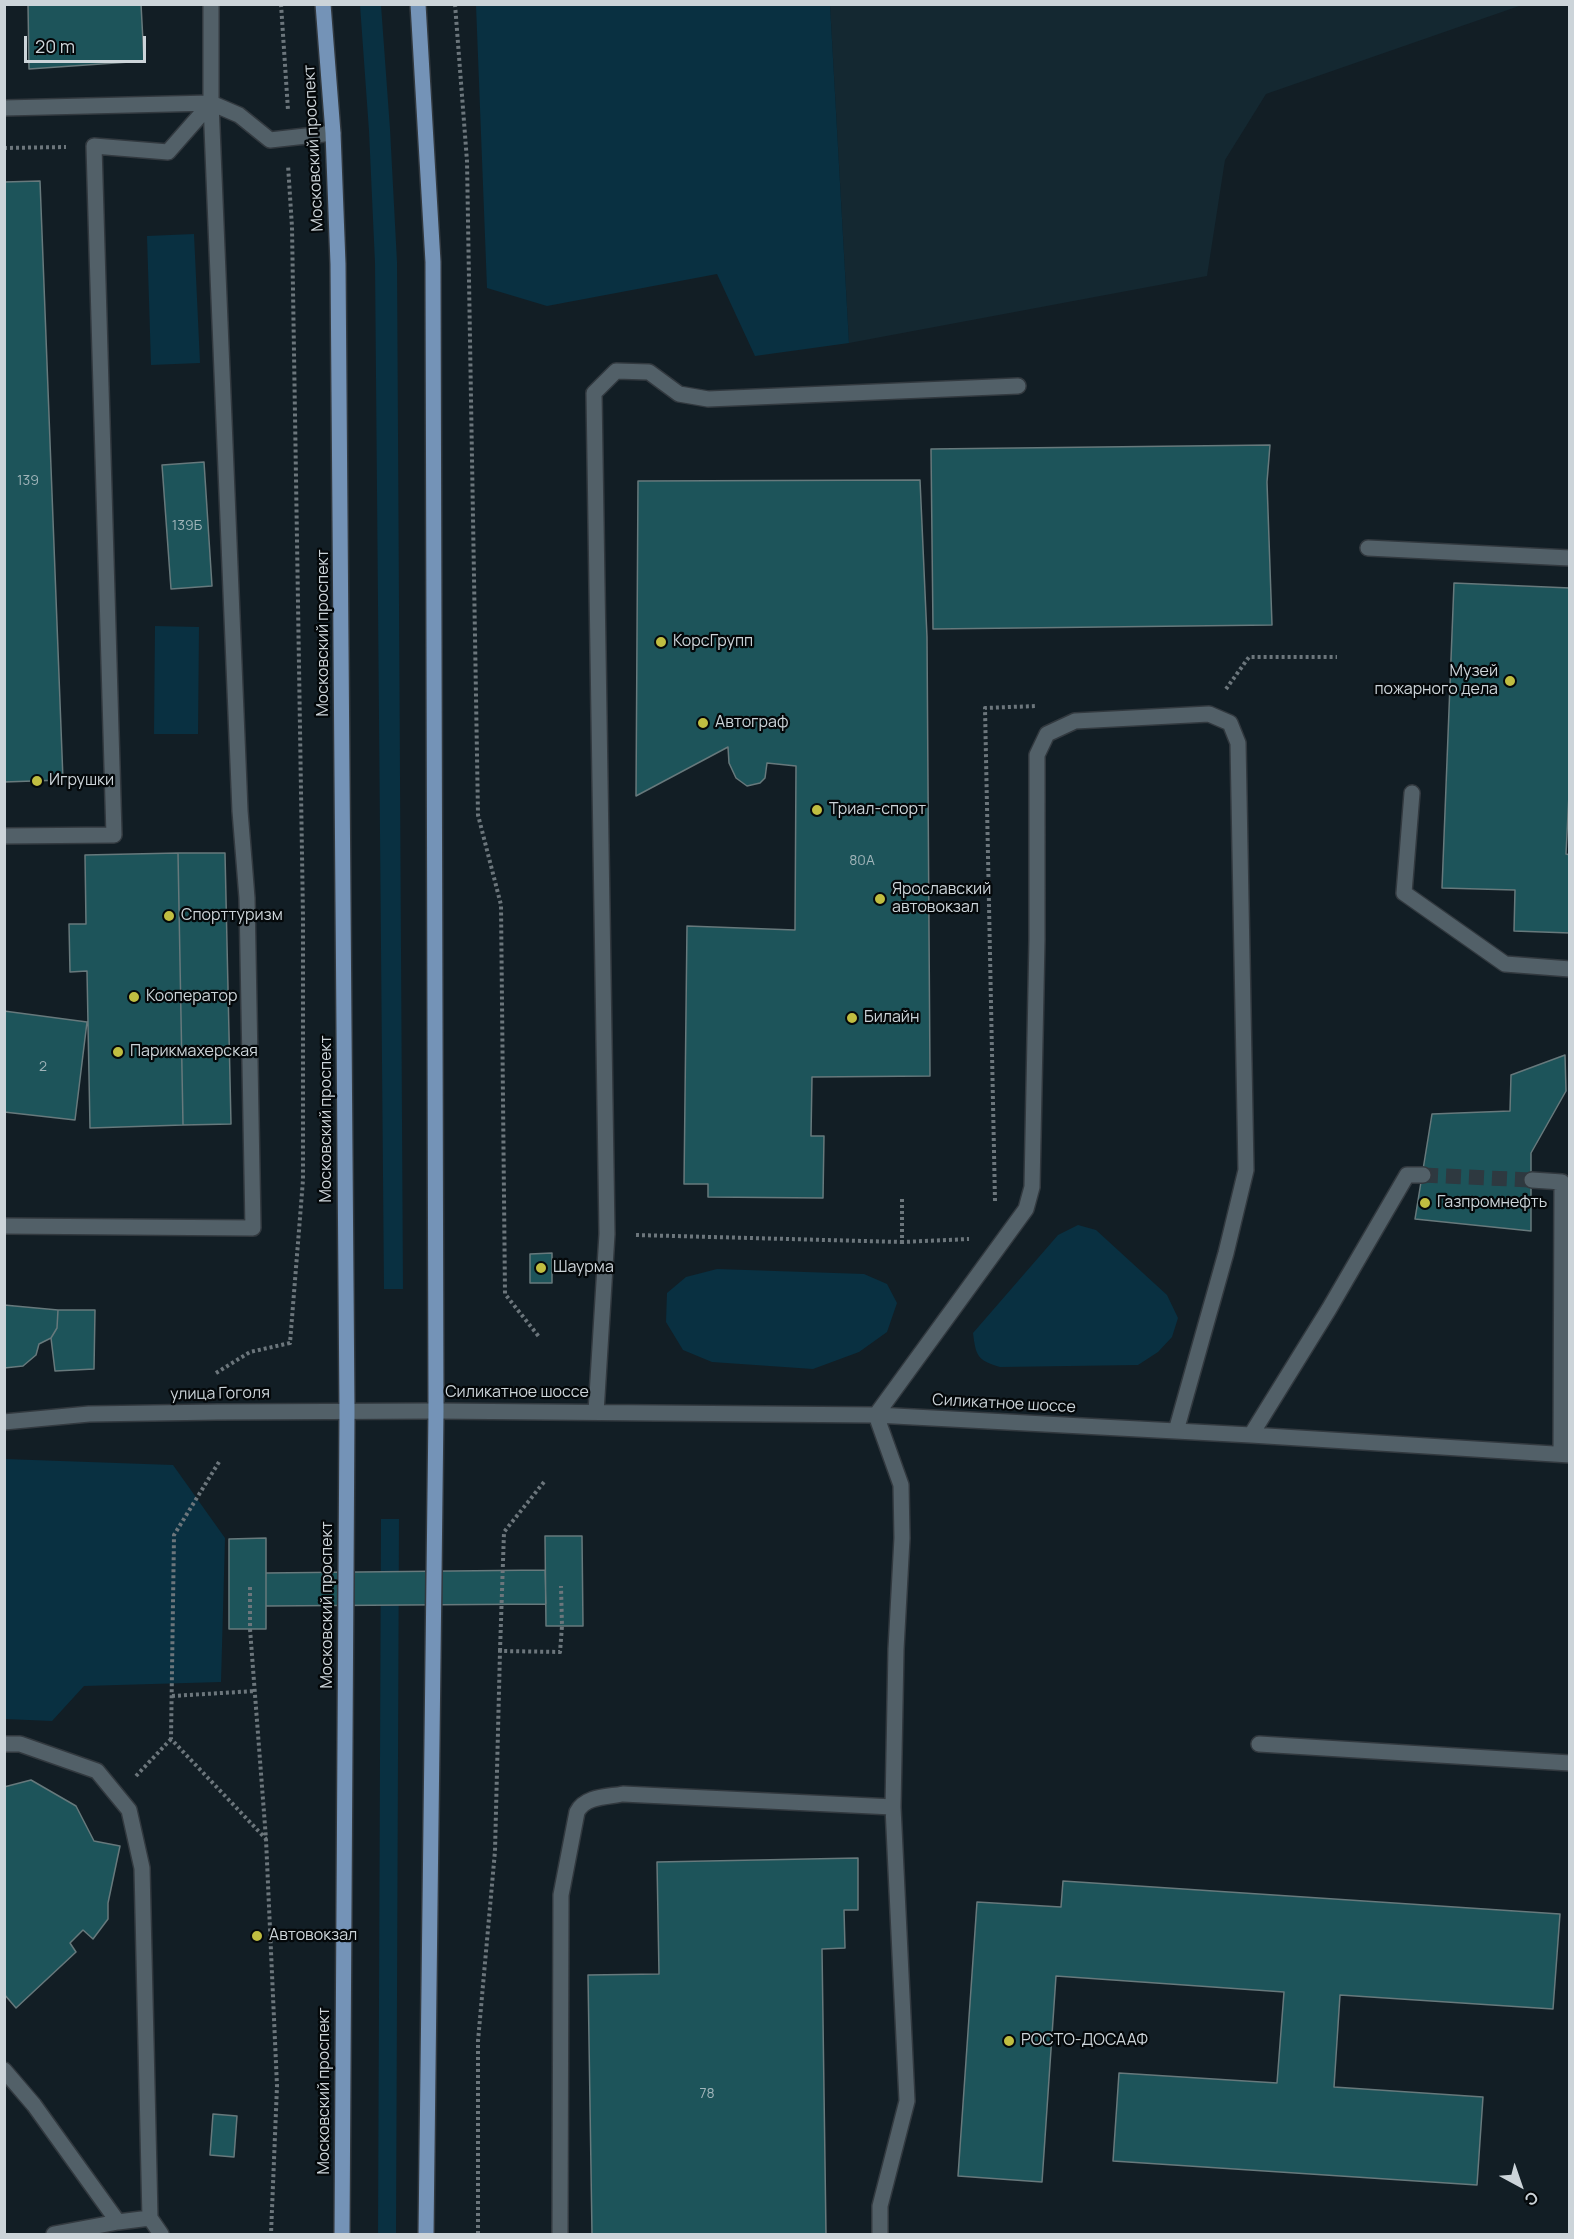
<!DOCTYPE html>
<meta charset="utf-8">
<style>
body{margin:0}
#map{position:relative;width:1574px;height:2239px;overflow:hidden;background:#121e25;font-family:Manrope,sans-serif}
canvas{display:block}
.frame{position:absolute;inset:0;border:6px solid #ccd4d9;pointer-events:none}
.north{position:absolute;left:1490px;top:2155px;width:60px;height:60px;-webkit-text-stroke:4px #04080a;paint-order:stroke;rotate:140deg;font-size:16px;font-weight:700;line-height:24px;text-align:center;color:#ccd4d9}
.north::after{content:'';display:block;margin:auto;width:21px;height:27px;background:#ccd4d9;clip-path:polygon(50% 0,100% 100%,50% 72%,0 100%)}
.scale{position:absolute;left:24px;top:36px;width:122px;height:27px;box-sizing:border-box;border:3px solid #ccd4d9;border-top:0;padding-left:8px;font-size:18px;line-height:21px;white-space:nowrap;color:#ccd4d9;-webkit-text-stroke:4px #04080a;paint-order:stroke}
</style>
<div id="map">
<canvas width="1574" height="2239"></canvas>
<div class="frame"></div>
<div class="north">С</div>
<div class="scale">20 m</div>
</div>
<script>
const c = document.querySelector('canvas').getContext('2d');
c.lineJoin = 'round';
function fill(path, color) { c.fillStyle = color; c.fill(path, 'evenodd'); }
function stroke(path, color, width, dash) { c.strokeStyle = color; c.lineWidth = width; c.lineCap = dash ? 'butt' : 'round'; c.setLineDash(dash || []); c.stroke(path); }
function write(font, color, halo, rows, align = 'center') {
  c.font = font + ' Manrope,sans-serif'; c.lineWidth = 4.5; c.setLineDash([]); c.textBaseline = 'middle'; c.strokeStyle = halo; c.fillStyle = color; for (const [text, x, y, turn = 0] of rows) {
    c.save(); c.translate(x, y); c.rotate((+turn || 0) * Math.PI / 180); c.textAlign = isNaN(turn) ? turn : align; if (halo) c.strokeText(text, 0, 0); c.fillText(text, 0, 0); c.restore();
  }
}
const built = new Path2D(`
 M 830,5 L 1522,5 L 1266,94 L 1225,160 L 1207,276 L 849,343 Z`);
const green = new Path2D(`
 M 360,5 L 381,5 L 390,129 L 397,262 L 403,1289 L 384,1289 L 375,263 L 369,131 Z
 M 476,5 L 830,5 L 849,343 L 755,356 L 717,274 L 547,306 L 487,288 Z
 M 194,234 L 200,363 L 151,365 L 147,236 Z
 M 155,626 L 199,627 L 198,734 L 154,734 Z
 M 1078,1225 L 1096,1230 L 1167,1295 L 1178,1318 L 1172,1337 L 1158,1352 L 1138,1365 L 1000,1367 C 977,1360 976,1356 973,1333 L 1058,1235 Z
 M 717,1269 L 864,1274 L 887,1284 L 897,1303 L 887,1332 L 859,1352 L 813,1369 L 712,1362 L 683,1350 L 666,1322 L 667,1293 L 686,1277 Z
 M 5,1459 L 173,1465 L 225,1538 L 221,1682 L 84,1686 L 52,1721 L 5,1719 Z
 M 381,1519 L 399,1519 L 396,2234 L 378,2234 Z`);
const building = new Path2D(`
 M 28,4 L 141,4 L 144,61 L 29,69 Z
 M 40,181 L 63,780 L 4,782 L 4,182 Z
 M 1270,445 L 1267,482 L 1272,625 L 933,629 L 931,449 Z
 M 204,462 L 212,586 L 171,589 L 162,465 Z
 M 920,480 L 927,637 L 930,1076 L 812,1077 L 811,1136 L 824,1136 L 823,1198 L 708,1197 L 708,1184 L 684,1184 L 687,926 L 795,930 L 796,766 L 767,763 L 765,778 L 760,783 L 747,786 L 736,778 L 729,763 L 728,747 L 636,796 L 638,481 Z
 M 1454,583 L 1570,588 L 1570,774 L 1566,854 L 1570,855 L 1570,933 L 1514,931 L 1515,890 L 1442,888 Z
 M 178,853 L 183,1125 L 90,1128 L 87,971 L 70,972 L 69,924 L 86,924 L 85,855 Z
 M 178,853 L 225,853 L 231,1124 L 183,1125 Z
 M 4,1011 L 87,1022 L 75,1120 L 4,1112 Z
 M 1565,1055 L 1566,1091 L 1531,1153 L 1531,1231 L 1415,1219 L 1432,1114 L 1510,1111 L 1511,1075 Z
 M 552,1253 L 552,1283 L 530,1283 L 530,1254 Z
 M 4,1305 L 58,1310 L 57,1328 L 51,1338 L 39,1344 L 36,1355 L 23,1366 L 4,1368 Z
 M 58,1310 L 95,1310 L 94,1369 L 55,1371 L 51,1338 L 57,1328 Z
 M 545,1536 L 582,1536 L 583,1626 L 546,1626 Z
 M 266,1538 L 266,1629 L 229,1629 L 229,1539 Z
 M 545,1570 L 546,1604 L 266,1606 L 266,1573 Z
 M 31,1780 L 76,1806 L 94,1841 L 120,1846 L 108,1903 L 108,1919 L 93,1939 L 83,1930 L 70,1943 L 76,1952 L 16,2008 L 4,1994 L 4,1787 Z
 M 858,1858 L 858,1910 L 844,1910 L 845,1948 L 822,1949 L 826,2234 L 592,2234 L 588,1975 L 659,1974 L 657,1862 Z
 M 1063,1881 L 1560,1914 L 1553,2009 L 1340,1995 L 1334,2087 L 1483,2097 L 1477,2185 L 1113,2161 L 1119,2073 L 1277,2083 L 1284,1992 L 1056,1976 L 1042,2182 L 958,2176 L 977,1902 L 1061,1907 Z
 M 213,2114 L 237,2116 L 234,2157 L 210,2155 Z`);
const minorTunnel = new Path2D(`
 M 1423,1175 L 1532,1180`);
const path = new Path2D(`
 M 281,4 L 288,110
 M 455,4 L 467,161 L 478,815 L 501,905 L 505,1294 L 540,1338
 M 4,148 L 66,147
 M 1226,689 L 1249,657 L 1337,657
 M 902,1199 L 902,1242 L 969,1239
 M 995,1201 L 985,708 L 1036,706
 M 636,1235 L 902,1242
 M 216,1373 L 250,1352 L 290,1343 L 303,1180 L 303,917 L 292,227 L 288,165
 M 219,1462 L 174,1535 L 171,1739 L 266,1839
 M 250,1587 L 250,1629 L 266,1839 L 277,2086 L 271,2234
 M 500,1651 L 504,1532 L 544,1482
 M 172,1696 L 255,1691
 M 136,1776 L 171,1739
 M 478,2234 L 478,2041 L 495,1851 L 500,1651 L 560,1652 L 562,1626 L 561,1586`);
const minor = new Path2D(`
 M 4,108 L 211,103 L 239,115 L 270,140 L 333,133
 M 1368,548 L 1570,558
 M 1412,793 L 1404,893 L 1505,964 L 1570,969
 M 4,836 L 114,835 L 94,146 L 168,152 L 211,103
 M 1532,1180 L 1562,1182 L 1561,1454
 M 4,1226 L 253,1228 L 247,898 L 240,811 L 211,103 L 211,4
 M 596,1412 L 607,1234 L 594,393 L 616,371 L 649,372 L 679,394 L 708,399 L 1018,386
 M 876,1415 L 1026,1209 L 1032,1187 L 1037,939 L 1037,755 L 1047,734 L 1075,721 L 1209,714 L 1230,723 L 1238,743 L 1246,1170 L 1226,1253 L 1176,1431
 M 4,1422 L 89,1414 L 218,1412 L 436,1411 L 876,1415 L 1251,1435 L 1570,1455
 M 1251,1435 L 1329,1309 L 1407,1175 L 1423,1175
 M 4,1744 L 20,1744 L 97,1771 L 129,1810 L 142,1868 L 150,2218 L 161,2234
 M 1259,1744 L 1570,1763
 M 4,2070 L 34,2105 L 118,2222 L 150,2218
 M 54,2234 L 118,2222
 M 560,2234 L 561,1895 L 577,1812 C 585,1796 607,1797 623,1794 L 893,1807 L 896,1649 L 902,1538 L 901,1485 L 876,1415
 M 880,2234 L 880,2206 L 907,2101 L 893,1807`);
const major = new Path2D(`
 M 323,4 L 333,133 L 338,264 L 347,1411 L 342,2234
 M 418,4 L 433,262 L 436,1411 L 426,2234`);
const markers = [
 [661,642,6,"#c0be41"],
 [1510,681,6,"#c0be41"],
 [703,723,6,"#c0be41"],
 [37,781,6,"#c0be41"],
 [817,810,6,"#c0be41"],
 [880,899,6,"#c0be41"],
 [169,916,6,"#c0be41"],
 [134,997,6,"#c0be41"],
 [852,1018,6,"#c0be41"],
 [118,1052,6,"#c0be41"],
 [1425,1203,6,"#c0be41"],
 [541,1268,6,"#c0be41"],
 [257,1936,6,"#c0be41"],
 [1009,2041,6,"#c0be41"]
];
const numberNames = [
 ["139",28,481],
 ["139Б",187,526],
 ["80А",862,861],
 ["2",43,1067],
 ["78",707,2094]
];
const streetNames = [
 ["Московский проспект",314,148,-93],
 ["Московский проспект",324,633,-90],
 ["Московский проспект",327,1119,-90],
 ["Силикатное шоссе",517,1393],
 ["улица Гоголя",220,1394,-1],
 ["Силикатное шоссе",1004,1404,3],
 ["Московский проспект",328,1605,-90],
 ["Московский проспект",325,2091,-90]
];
const poiNames = [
 ["КорсГрупп",673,642],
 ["Музей",1498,672,"right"],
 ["пожарного дела",1498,690,"right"],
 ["Автограф",715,723],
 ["Игрушки",49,781],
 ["Триал-спорт",829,810],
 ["Ярославский",892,890],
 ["автовокзал",892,908],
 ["Спорттуризм",181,916],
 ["Кооператор",146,997],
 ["Билайн",864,1018],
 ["Парикмахерская",130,1052],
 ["Газпромнефть",1437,1203],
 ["Шаурма",553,1268],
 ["Автовокзал",269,1936],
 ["РОСТО-ДОСААФ",1021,2041]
];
fill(built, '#142831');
fill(green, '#093041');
fill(building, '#1d545a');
stroke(building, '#67797c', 1.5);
stroke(minorTunnel, '#2e3940', 15, [15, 8]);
stroke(minor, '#32393f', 18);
stroke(major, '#32393f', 18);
stroke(path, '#6c767c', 4, [3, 3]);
stroke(minor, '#526068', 15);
stroke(major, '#7493b7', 15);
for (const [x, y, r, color] of markers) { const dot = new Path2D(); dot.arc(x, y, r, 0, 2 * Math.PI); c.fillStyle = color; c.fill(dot); stroke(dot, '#04080a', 2); }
write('14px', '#a0b4b9', null, numberNames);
write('16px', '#ccd4d9', '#04080a', streetNames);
write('16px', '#ccd4d9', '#04080a', poiNames, 'left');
</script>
